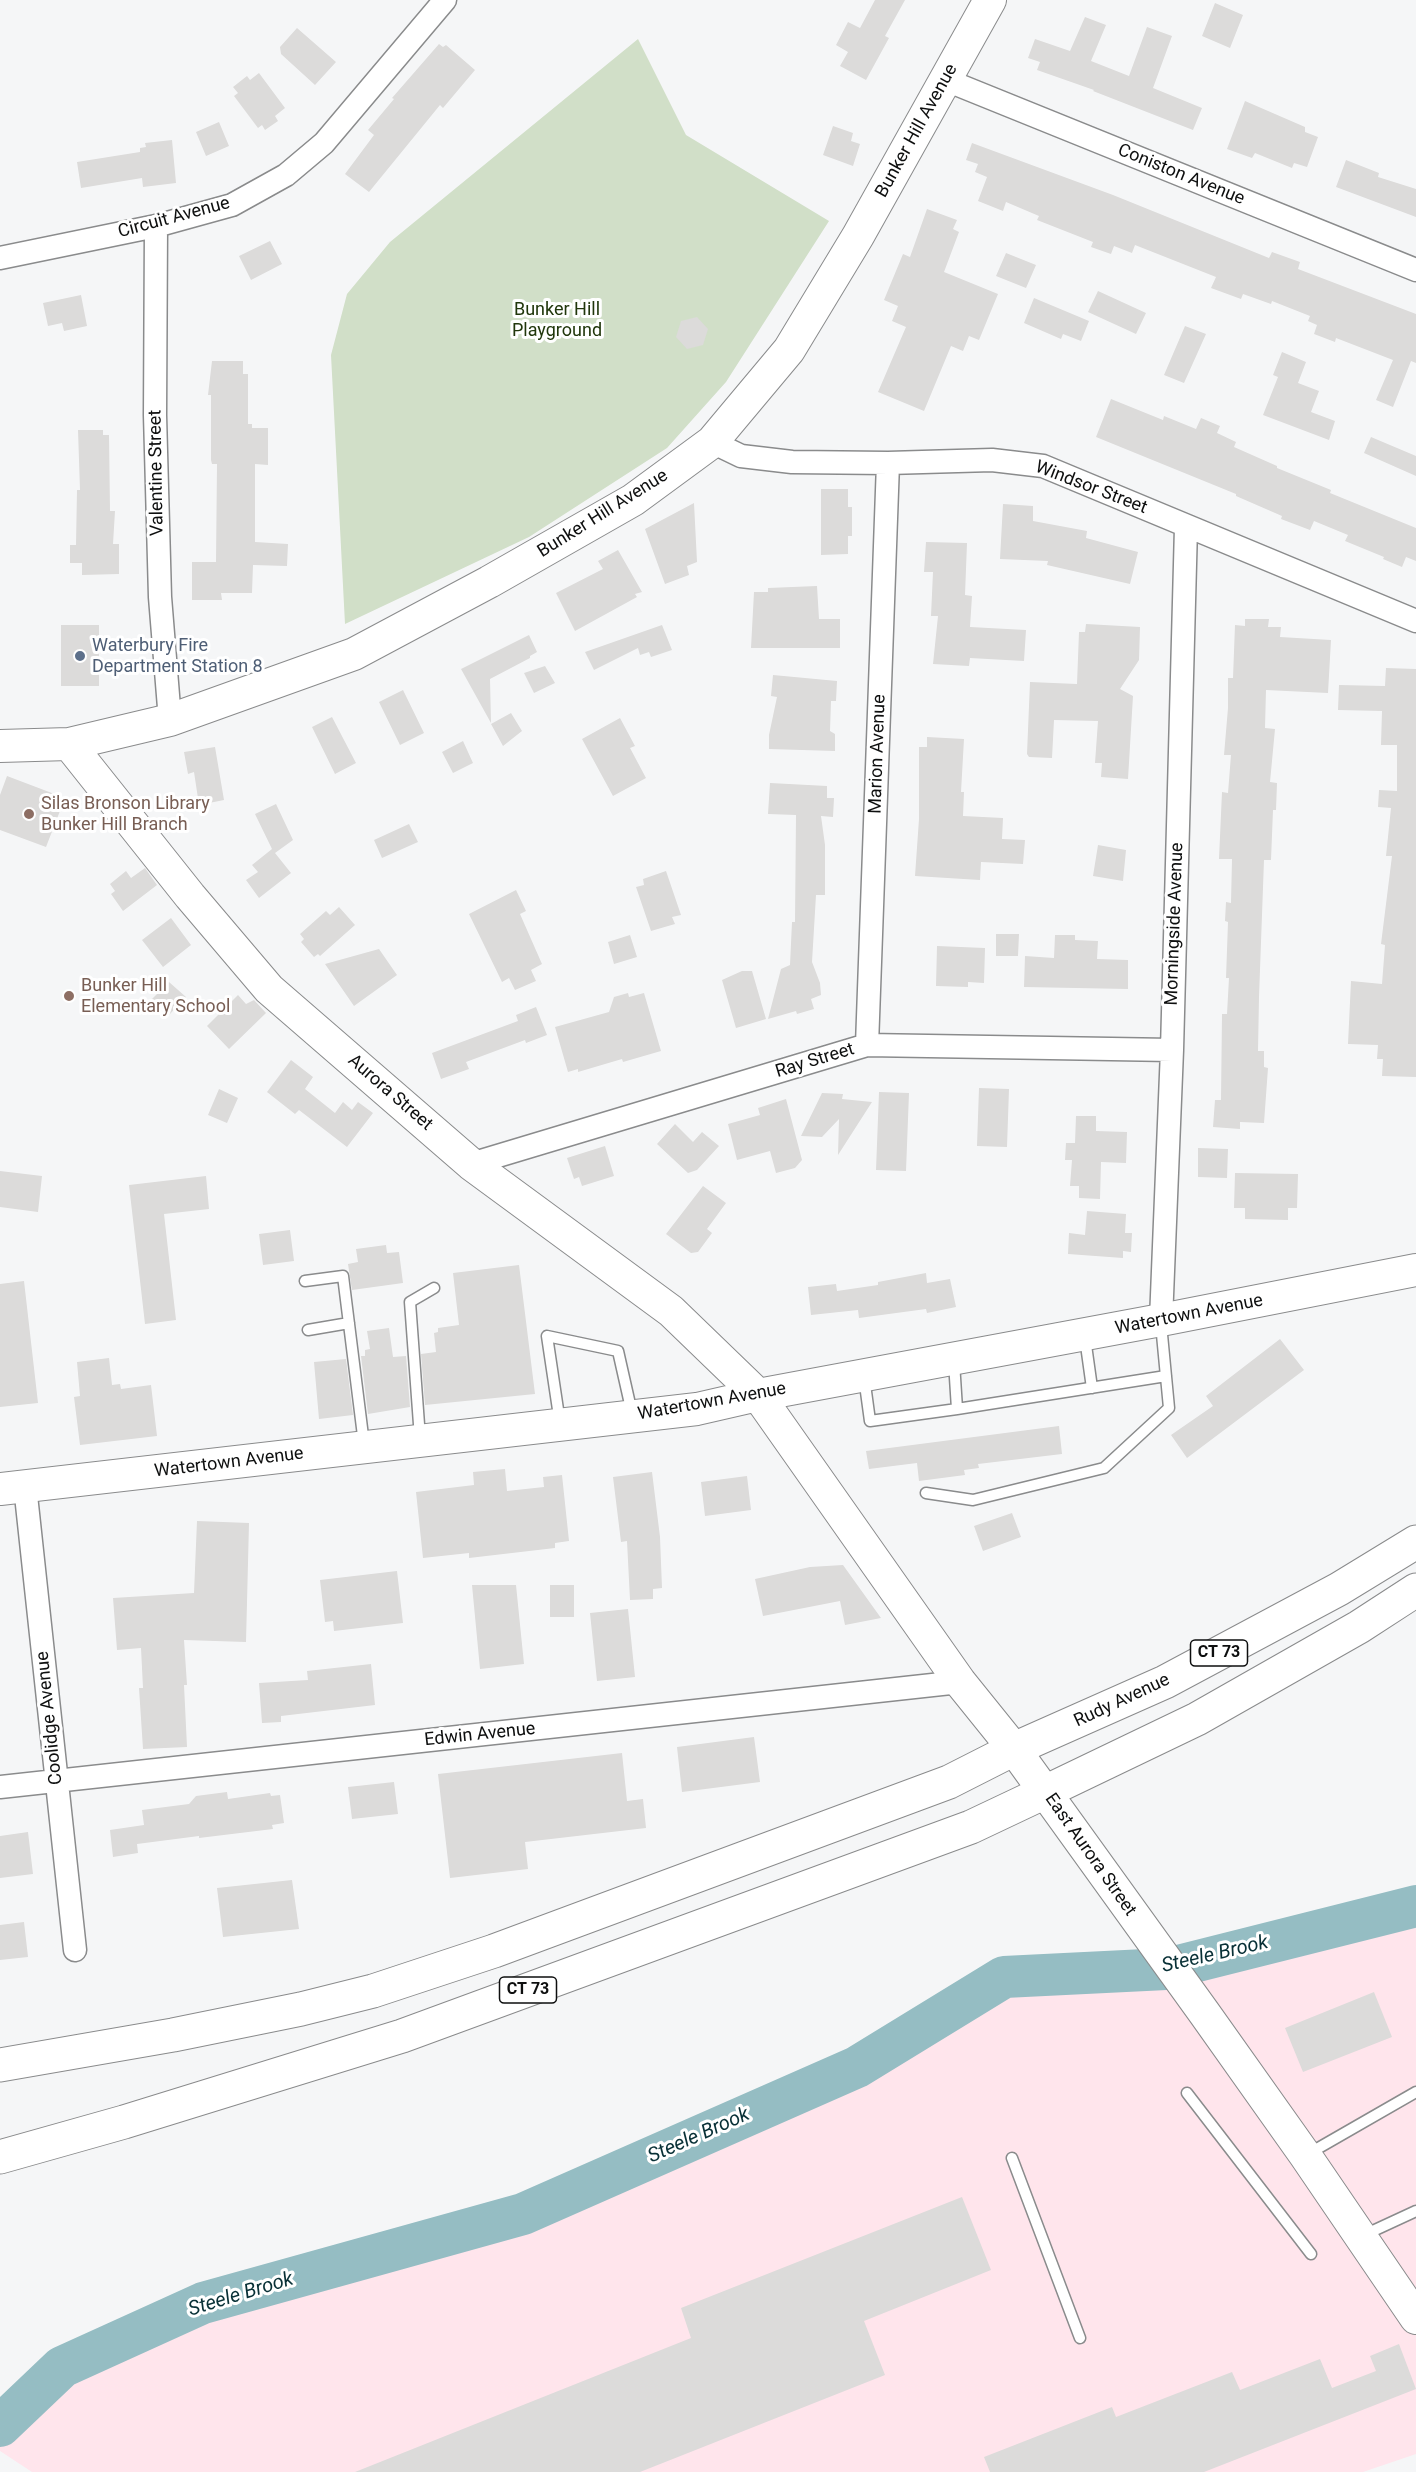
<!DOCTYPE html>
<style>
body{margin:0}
canvas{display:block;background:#f5f6f7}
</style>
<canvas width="1416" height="2472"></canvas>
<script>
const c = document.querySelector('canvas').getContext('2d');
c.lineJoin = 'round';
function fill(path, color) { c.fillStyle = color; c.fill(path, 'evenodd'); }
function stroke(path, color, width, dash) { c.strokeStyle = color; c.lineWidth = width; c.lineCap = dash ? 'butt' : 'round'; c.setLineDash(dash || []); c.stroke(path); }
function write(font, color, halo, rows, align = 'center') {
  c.font = font + ' Roboto,sans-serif'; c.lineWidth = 6; c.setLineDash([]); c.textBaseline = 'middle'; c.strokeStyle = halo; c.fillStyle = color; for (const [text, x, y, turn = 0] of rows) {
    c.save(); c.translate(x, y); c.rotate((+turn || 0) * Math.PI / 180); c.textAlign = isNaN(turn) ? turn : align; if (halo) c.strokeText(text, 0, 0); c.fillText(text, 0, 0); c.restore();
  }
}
const industrial = new Path2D(`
 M 1416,1906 L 1416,2454 L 1363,2472 L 32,2472 L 0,2451 L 0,2426 L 62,2367 L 203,2303 L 523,2214 L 856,2067 L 1004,1977 L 1166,1969 Z`);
const green = new Path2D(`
 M 638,39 L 686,135 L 829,221 L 726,382 L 667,448 L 529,537 L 345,624 L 331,355 L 347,294 L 390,242 Z`);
const river = new Path2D(`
 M 0,2426 L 62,2367 L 203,2303 L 523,2214 L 857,2067 L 1004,1977 L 1166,1969 L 1416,1906`);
const building = new Path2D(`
 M 875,0 L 905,0 L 885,36 L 889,38 L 866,80 L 840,66 L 848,52 L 836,45 L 848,22 L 860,28 Z
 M 1215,3 L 1243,15 L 1230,48 L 1202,36 Z
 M 1085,17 L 1106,25 L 1091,61 L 1129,76 L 1147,27 L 1172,36 L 1153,88 L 1202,108 L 1193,130 L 1093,91 L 1094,90 L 1037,70 L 1040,62 L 1028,58 L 1035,39 L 1070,51 Z
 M 297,28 L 336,62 L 315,85 L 281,54 L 280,47 Z
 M 439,44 L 443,47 L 446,45 L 475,70 L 443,108 L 440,105 L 369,192 L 345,174 L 374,135 L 368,130 L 394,99 L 392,98 Z
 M 259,73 L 285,108 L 275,116 L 278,121 L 265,130 L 262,125 L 258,128 L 234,96 L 238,93 L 233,87 L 247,76 L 250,80 Z
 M 1245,101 L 1305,127 L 1305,132 L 1318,137 L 1307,167 L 1294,163 L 1292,168 L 1255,153 L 1252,158 L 1227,149 Z
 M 219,122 L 229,146 L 206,156 L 196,132 Z
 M 833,126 L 853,133 L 851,141 L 860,144 L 853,166 L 823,155 Z
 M 172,140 L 176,183 L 143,187 L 142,178 L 81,188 L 77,162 L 140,152 L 140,148 L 146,147 L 145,143 Z
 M 972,143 L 1113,195 L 1269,258 L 1272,252 L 1300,262 L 1298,269 L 1416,314 L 1416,363 L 1411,361 L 1393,407 L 1376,400 L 1393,360 L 1336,338 L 1335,342 L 1314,334 L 1317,325 L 1308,321 L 1310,316 L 1272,301 L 1271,304 L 1243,294 L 1241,299 L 1211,288 L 1216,277 L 1135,245 L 1132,253 L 1114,246 L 1111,254 L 1091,247 L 1093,242 L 1037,220 L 1039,216 L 1006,202 L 1003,211 L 978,201 L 987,177 L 975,172 L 978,164 L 966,160 Z
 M 1346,160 L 1379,173 L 1378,177 L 1416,189 L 1416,217 L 1336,187 Z
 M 927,209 L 957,220 L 953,229 L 959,232 L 944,272 L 998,294 L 979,340 L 969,336 L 963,351 L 951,346 L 924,411 L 878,392 L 906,327 L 892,321 L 898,306 L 884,300 L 903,254 L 910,257 Z
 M 270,241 L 282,264 L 251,280 L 239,256 Z
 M 1006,253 L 1036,265 L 1026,288 L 996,276 Z
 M 1098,291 L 1146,313 L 1136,334 L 1088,312 Z
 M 81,295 L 87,326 L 64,331 L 62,323 L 48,326 L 43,303 Z
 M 1034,298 L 1089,321 L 1081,341 L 1063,334 L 1061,339 L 1024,323 Z
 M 697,317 L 708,329 L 703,345 L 687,349 L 676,337 L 681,321 Z
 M 1185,326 L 1206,334 L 1184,383 L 1164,375 Z
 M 1282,352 L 1306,362 L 1298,383 L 1319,391 L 1311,412 L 1335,421 L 1329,440 L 1263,415 L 1278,377 L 1273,375 Z
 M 212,361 L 243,361 L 243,374 L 248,374 L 248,424 L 252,424 L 252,428 L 268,428 L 268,465 L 255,464 L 255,542 L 288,544 L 287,566 L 253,565 L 252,593 L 221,593 L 222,600 L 192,600 L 192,562 L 216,562 L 217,464 L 212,464 L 211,460 L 211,395 L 208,395 Z
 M 1111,399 L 1163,420 L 1164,416 L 1196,429 L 1201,418 L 1220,426 L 1217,433 L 1236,442 L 1234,447 L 1277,466 L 1277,468 L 1331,490 L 1330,493 L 1416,528 L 1416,561 L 1406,557 L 1402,567 L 1383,559 L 1384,557 L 1345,541 L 1348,535 L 1314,521 L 1310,530 L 1281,519 L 1282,516 L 1236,496 L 1236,494 L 1096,437 Z
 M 78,430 L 103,430 L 103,435 L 109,435 L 110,511 L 115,511 L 113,544 L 119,544 L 119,574 L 82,575 L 82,563 L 70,563 L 70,545 L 76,545 L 77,490 L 80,490 Z
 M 1371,437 L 1416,456 L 1416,476 L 1364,453 Z
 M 821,489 L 848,489 L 848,507 L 852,507 L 852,536 L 848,536 L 848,554 L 821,555 Z
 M 694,503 L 697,562 L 687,566 L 689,575 L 665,584 L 645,529 Z
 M 1003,504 L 1033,506 L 1033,521 L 1087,531 L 1086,538 L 1138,552 L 1130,584 L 1047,565 L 1048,561 L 1000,559 Z
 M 926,542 L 967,543 L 965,595 L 972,596 L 970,627 L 1026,630 L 1024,661 L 970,658 L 969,666 L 933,664 L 938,616 L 931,616 L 933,572 L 924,572 Z
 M 618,550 L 642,592 L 635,594 L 637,597 L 575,631 L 556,593 L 603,569 L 598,561 Z
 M 817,586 L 819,619 L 840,619 L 840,648 L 751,648 L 754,592 L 768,592 L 768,588 Z
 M 1245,619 L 1269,619 L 1268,627 L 1281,627 L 1280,637 L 1331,640 L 1328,693 L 1266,690 L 1265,728 L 1275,729 L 1270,782 L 1277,783 L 1276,810 L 1273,810 L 1271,860 L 1264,860 L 1259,997 L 1258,1051 L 1264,1051 L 1264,1067 L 1268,1068 L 1264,1123 L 1240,1122 L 1240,1129 L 1213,1127 L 1215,1100 L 1221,1100 L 1222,1014 L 1227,1014 L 1229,978 L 1226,978 L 1228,922 L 1225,921 L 1226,902 L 1231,903 L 1232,859 L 1219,859 L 1222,792 L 1228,793 L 1231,755 L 1224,755 L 1228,708 L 1228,678 L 1233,678 L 1235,625 L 1245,626 Z
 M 1086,624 L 1140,627 L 1139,660 L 1120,689 L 1133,696 L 1128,779 L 1101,777 L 1102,763 L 1095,763 L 1098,721 L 1054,720 L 1052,758 L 1029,757 L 1027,754 L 1030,682 L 1077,684 L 1079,632 L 1085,632 Z
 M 61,625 L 99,625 L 99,686 L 61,686 Z
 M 662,625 L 672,650 L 651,657 L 649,652 L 640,655 L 638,648 L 594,670 L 585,652 Z
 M 529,635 L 537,652 L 530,656 L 530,658 L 490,679 L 491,723 L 461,669 Z
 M 545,666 L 555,683 L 534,693 L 524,673 Z
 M 1386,668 L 1416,669 L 1416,1077 L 1382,1076 L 1383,1059 L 1377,1059 L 1378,1045 L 1348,1044 L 1351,981 L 1382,984 L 1385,945 L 1381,944 L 1392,856 L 1386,856 L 1391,808 L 1378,807 L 1379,790 L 1397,791 L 1397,745 L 1381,745 L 1382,711 L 1338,710 L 1339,685 L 1385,686 Z
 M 773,675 L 837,681 L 836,701 L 831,701 L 830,731 L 835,734 L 835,751 L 769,749 L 769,735 L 777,697 L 771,696 Z
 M 403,690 L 424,733 L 400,745 L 379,702 Z
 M 511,713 L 522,731 L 503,746 L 491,724 Z
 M 332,717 L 356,763 L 335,774 L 312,727 Z
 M 620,718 L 635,746 L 630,748 L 646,778 L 613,796 L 582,739 Z
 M 927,737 L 964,739 L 961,792 L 964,792 L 963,816 L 1003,818 L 1002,839 L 1025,840 L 1023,864 L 981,862 L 980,880 L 915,876 L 919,819 L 919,747 L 927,747 Z
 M 463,741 L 473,763 L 453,773 L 442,752 Z
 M 215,747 L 224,800 L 199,805 L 194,772 L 188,774 L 184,752 Z
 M 7,776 L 65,798 L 46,847 L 0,830 L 0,795 Z
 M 770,783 L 827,786 L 827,798 L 834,798 L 833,817 L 821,816 L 825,845 L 825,895 L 816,895 L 812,962 L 820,983 L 821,995 L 811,999 L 814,1009 L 797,1014 L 796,1011 L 768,1019 L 781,969 L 790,965 L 792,922 L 795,922 L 796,815 L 768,814 Z
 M 276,804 L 293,840 L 275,853 L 291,873 L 259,898 L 246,880 L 258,872 L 252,865 L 272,849 L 255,814 Z
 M 409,824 L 418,842 L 382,858 L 374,840 Z
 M 1098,845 L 1126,850 L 1123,881 L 1093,876 Z
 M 145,868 L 157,885 L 123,911 L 111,894 L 115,891 L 110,884 L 126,871 L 131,878 Z
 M 666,871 L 681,915 L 672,917 L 675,924 L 651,931 L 636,887 L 644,885 L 643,879 Z
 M 516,890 L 526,911 L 520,914 L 542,964 L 531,970 L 536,981 L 515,990 L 509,978 L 502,982 L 469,914 Z
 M 339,907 L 355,925 L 320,956 L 318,954 L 314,957 L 301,942 L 304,939 L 300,934 L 326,911 L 330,915 Z
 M 171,918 L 191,945 L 163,967 L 142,940 Z
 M 996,934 L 1019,934 L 1018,956 L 996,956 Z
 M 630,935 L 637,957 L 614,964 L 608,942 Z
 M 1055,935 L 1075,935 L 1075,940 L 1098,941 L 1097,959 L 1128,960 L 1128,989 L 1024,987 L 1025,956 L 1054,958 Z
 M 937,946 L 985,948 L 984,983 L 968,982 L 968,987 L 936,986 Z
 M 379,949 L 397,975 L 354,1006 L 325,964 Z
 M 742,971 L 752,971 L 766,1019 L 736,1028 L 722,980 Z
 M 169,982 L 186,997 L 169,1015 L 152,999 Z
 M 628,993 L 629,997 L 644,993 L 661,1051 L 623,1062 L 622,1059 L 578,1072 L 578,1069 L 568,1072 L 555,1027 L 609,1012 L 614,997 Z
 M 238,995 L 246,1004 L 254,1000 L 266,1013 L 229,1049 L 207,1026 Z
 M 536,1007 L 547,1035 L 526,1043 L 525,1040 L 466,1062 L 469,1069 L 441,1079 L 432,1053 L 518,1021 L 516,1015 Z
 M 291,1060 L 313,1077 L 305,1089 L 335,1113 L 343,1102 L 352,1110 L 358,1102 L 373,1113 L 347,1147 L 299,1110 L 295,1114 L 267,1092 Z
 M 979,1088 L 1009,1089 L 1007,1147 L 977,1146 Z
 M 219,1089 L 238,1098 L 227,1123 L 208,1115 Z
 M 879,1092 L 909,1093 L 906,1171 L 876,1170 Z
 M 822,1093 L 843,1094 L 842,1099 L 872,1102 L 838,1155 L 839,1119 L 822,1137 L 801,1136 Z
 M 786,1099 L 802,1160 L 795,1168 L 776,1173 L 770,1151 L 737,1160 L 728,1124 L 760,1115 L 758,1108 Z
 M 1076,1116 L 1096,1116 L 1096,1131 L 1127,1132 L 1126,1163 L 1101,1162 L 1100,1199 L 1079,1198 L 1079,1186 L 1070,1186 L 1072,1160 L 1065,1160 L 1066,1143 L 1075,1143 Z
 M 675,1124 L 693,1142 L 702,1132 L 719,1146 L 697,1170 L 688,1173 L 657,1144 Z
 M 605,1146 L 614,1176 L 582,1186 L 579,1177 L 574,1179 L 567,1158 Z
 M 1198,1148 L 1228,1149 L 1227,1178 L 1198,1177 Z
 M 0,1171 L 42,1176 L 38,1212 L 0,1207 Z
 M 1235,1173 L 1298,1174 L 1297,1208 L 1288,1208 L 1288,1220 L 1245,1219 L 1245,1208 L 1234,1208 Z
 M 206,1176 L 209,1209 L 164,1214 L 176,1320 L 145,1324 L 129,1185 Z
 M 703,1186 L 726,1203 L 707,1229 L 712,1233 L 698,1252 L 691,1253 L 666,1234 Z
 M 1087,1211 L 1126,1214 L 1125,1233 L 1132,1233 L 1131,1252 L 1123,1251 L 1123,1258 L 1068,1254 L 1069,1233 L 1085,1235 Z
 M 290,1230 L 294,1261 L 263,1265 L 259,1234 Z
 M 386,1245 L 387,1253 L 399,1252 L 403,1283 L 352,1290 L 348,1264 L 358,1262 L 356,1249 Z
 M 519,1265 L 535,1394 L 425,1405 L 421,1354 L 436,1352 L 434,1333 L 438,1332 L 438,1328 L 459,1325 L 453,1273 Z
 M 926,1273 L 927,1283 L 950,1279 L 956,1307 L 927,1313 L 926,1309 L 859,1318 L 858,1310 L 811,1315 L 808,1287 L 836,1284 L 837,1291 L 878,1285 L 878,1282 Z
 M 24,1281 L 38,1403 L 0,1407 L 0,1284 Z
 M 389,1328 L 393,1357 L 406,1356 L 410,1407 L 368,1414 L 361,1356 L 365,1356 L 365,1350 L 370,1349 L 367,1331 Z
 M 1280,1339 L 1304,1370 L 1187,1458 L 1171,1435 L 1213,1406 L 1206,1396 Z
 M 109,1358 L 112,1385 L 120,1384 L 121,1389 L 151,1385 L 157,1436 L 80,1445 L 74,1397 L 80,1396 L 77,1362 Z
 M 346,1359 L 353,1415 L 319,1419 L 314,1362 Z
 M 1059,1426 L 1062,1454 L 978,1464 L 979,1468 L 964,1470 L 965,1475 L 919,1481 L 917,1463 L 869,1469 L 866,1451 Z
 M 505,1469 L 507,1491 L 544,1487 L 543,1477 L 562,1475 L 569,1541 L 555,1543 L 555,1548 L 469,1558 L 469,1553 L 423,1558 L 416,1492 L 474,1485 L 473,1472 Z
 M 652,1472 L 660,1537 L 662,1588 L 653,1589 L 653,1599 L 630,1600 L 627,1541 L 621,1542 L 613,1477 Z
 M 747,1476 L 751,1510 L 705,1516 L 701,1482 Z
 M 1012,1513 L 1021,1537 L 983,1551 L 974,1526 Z
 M 197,1521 L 249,1523 L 246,1642 L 184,1640 L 187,1685 L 184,1685 L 187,1747 L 143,1749 L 139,1688 L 143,1688 L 141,1648 L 117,1650 L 113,1598 L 194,1593 Z
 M 843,1565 L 881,1618 L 845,1625 L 840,1601 L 763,1616 L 755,1579 L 810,1567 Z
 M 397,1571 L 403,1623 L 334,1631 L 333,1621 L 325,1622 L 320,1580 Z
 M 472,1585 L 516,1585 L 524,1664 L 480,1669 Z
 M 550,1585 L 574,1585 L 574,1617 L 550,1617 Z
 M 628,1609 L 635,1677 L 597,1681 L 590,1613 Z
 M 371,1664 L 375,1705 L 281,1716 L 281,1722 L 262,1723 L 259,1683 L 308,1680 L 307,1671 Z
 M 754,1737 L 760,1782 L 682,1792 L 677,1747 Z
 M 622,1753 L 627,1801 L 643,1799 L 646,1828 L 525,1842 L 528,1869 L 450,1878 L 438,1774 Z
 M 394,1782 L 398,1814 L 352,1819 L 348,1787 Z
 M 227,1792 L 228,1799 L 270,1793 L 271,1796 L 280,1795 L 284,1823 L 272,1825 L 273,1829 L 199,1838 L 199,1836 L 137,1844 L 138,1853 L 113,1857 L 110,1830 L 144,1825 L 142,1810 L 189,1804 L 196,1796 Z
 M 28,1832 L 33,1874 L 0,1878 L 0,1836 Z
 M 292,1880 L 299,1929 L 223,1937 L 217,1888 Z
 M 24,1922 L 28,1957 L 0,1960 L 0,1925 Z
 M 1374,1992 L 1392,2037 L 1303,2072 L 1285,2028 Z
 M 962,2197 L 991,2270 L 864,2321 L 885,2375 L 640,2472 L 355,2472 L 691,2338 L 681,2308 Z
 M 1399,2344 L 1416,2389 L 1204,2472 L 990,2472 L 984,2457 L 1112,2407 L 1116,2417 L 1232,2372 L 1240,2390 L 1320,2359 L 1332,2388 L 1376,2371 L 1370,2356 Z`);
const service = new Path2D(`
 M 305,1281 L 343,1276 L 364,1444
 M 308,1330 L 349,1323
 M 1085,1338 L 1092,1388
 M 954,1362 L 957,1409
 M 864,1377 L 870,1421 L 957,1409 L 1166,1376
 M 560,1423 L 547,1336 L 618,1351 L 632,1413
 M 420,1438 L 410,1302 L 434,1288
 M 926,1493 L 973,1500 L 1104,1468 L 1169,1408 L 1161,1324
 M 1187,2093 L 1311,2254
 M 1308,2154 L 1416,2092
 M 1012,2158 L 1080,2338
 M 1362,2236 L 1416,2211`);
const minor = new Path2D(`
 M 946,80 L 1416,270
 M 156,226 L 155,415 L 160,597 L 170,720
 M 0,258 L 156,226 L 232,205 L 286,175 L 324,143 L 445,0
 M 712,442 L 741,456 L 792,462 L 888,463 L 992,460 L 1043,466 L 1416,621
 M 867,1045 L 888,463
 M 471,1164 L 867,1045 L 1172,1050
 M 1161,1320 L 1172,1050 L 1186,527
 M 25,1486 L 75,1950
 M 0,1787 L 960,1682`);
const secondary = new Path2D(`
 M 69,744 L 190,896 L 269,989 L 471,1164 L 671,1311 L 758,1395 L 960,1682 L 1014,1749 L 1205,2014 L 1305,2155 L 1416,2318
 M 0,746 L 69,744 L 170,720 L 354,654 L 489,582 L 633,500 L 712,442 L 789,350 L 858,236 L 990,0
 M 0,1489 L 697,1409 L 758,1395 L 1161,1320 L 1416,1270`);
const primary = new Path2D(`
 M 1014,1749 L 1165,1682 L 1339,1589 L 1416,1542
 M 1045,1792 L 1197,1719 L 1359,1627 L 1416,1590`);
const motorway = new Path2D(`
 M 0,2065 L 173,2035 L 301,2009 L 373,1991 L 494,1951 L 949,1782 L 1014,1749
 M 0,2157 L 124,2122 L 402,2036 L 971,1827 L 1045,1792`);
const markers = [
 [80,656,6,"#5c6f8a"],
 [29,814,6,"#8d6e63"],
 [69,996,6,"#8d6e63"]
];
const shields = [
 [1219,1653,57],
 [528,1990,57]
];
const shieldNames = [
 ["CT 73",1219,1653],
 ["CT 73",528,1990]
];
const streetNames = [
 ["Bunker Hill Avenue",917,131,-61],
 ["Coniston Avenue",1181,175,22],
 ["Circuit Avenue",174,218,-15],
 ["Valentine Street",157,473,-91],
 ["Windsor Street",1091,488,21],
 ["Bunker Hill Avenue",603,514,-32],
 ["Marion Avenue",878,754,-88],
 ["Morningside Avenue",1175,924,-88],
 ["Ray Street",815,1061,-17],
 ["Aurora Street",390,1093,41],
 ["Watertown Avenue",1189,1315,-11],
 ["Watertown Avenue",712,1402,-10],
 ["Watertown Avenue",229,1463,-7],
 ["Rudy Avenue",1122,1701,-25],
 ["Coolidge Avenue",50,1718,-96],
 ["Edwin Avenue",480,1735,-6],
 ["East Aurora Street",1090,1855,55]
];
const parkNames = [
 ["Bunker Hill",557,310],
 ["Playground",557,331]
];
const serviceNames = [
 ["Waterbury Fire",92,646],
 ["Department Station 8",92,667]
];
const educationNames = [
 ["Silas Bronson Library",41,804],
 ["Bunker Hill Branch",41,825],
 ["Bunker Hill",81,986],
 ["Elementary School",81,1007]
];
const waterNames = [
 ["Steele Brook",1215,1955,-13],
 ["Steele Brook",699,2136,-24],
 ["Steele Brook",241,2295,-17]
];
fill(industrial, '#ffe5ec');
fill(green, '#d1dfc8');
stroke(river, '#95bdc3', 42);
fill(building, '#dcdbda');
stroke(service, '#8a8b8c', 13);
stroke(minor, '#8a8b8c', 25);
stroke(secondary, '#8a8b8c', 34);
stroke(primary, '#8a8b8c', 35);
stroke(motorway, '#8a8b8c', 35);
stroke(service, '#fff', 10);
stroke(minor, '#fff', 22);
stroke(secondary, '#fff', 32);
stroke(primary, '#fff', 33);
stroke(motorway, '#fff', 33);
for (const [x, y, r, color] of markers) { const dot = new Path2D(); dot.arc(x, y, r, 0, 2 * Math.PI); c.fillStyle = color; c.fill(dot); stroke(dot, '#fff', 2); }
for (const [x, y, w] of shields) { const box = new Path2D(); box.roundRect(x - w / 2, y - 13, w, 26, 4.5); c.fillStyle = '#fff'; c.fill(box); stroke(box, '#0e0f0f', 1.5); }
write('bold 16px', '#0e0f0f', null, shieldNames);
write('18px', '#0e0f0f', '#fff', streetNames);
write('18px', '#21370c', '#fff', parkNames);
write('18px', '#4e5e75', '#fff', serviceNames, 'left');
write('18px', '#785e54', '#fff', educationNames, 'left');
write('italic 20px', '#083036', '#fff', waterNames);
</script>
